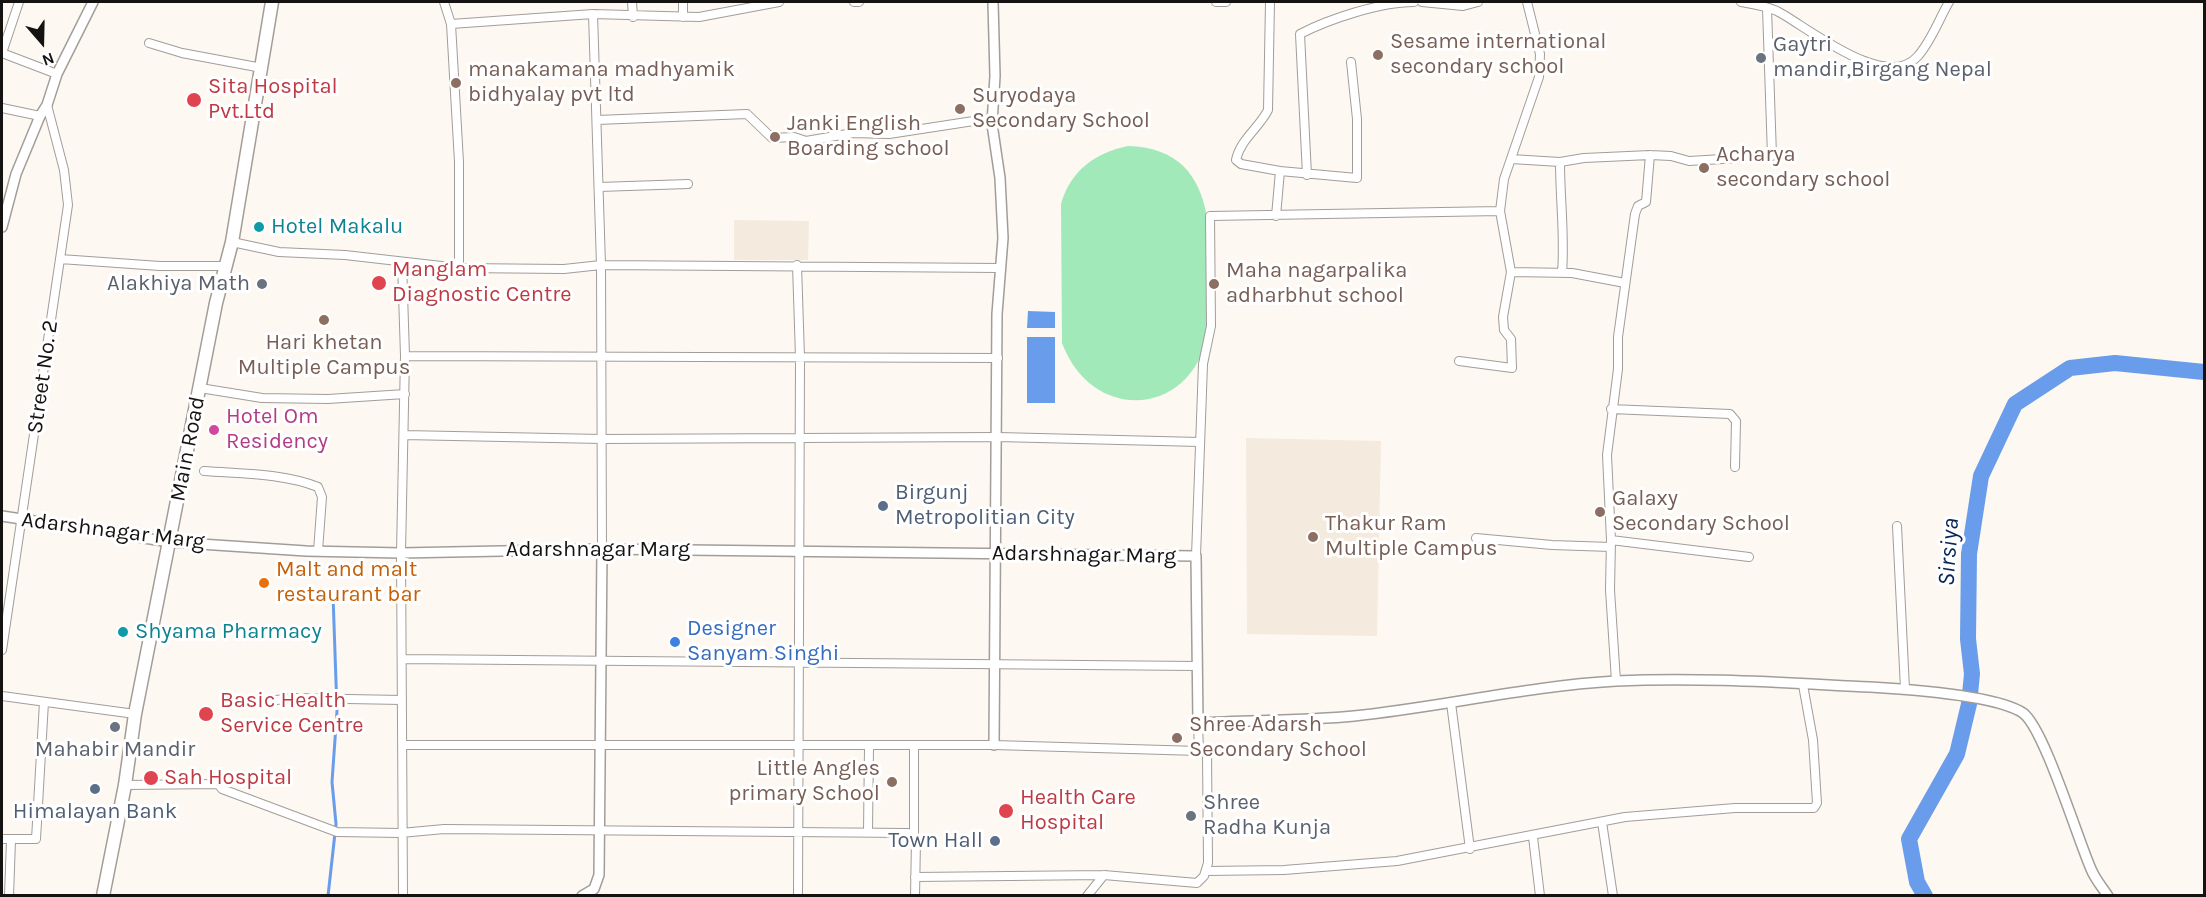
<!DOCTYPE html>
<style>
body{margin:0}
#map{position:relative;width:2206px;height:897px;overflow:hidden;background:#fdf8f2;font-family:Karla,sans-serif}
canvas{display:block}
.frame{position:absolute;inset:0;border:3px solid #151311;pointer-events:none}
.north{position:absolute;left:12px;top:12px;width:60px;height:60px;-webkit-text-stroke:4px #fff;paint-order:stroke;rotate:160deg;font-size:16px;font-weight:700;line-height:24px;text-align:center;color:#151311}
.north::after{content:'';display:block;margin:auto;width:21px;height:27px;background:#151311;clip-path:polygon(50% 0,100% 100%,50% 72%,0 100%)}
</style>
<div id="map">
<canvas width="2206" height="897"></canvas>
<div class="frame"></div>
<div class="north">N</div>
</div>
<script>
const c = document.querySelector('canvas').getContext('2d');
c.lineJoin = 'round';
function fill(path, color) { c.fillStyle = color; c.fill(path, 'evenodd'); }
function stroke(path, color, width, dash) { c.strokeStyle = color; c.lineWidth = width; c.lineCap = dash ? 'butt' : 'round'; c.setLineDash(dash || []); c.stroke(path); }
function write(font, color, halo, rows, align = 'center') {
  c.font = font + ' Karla,sans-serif'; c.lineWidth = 6; c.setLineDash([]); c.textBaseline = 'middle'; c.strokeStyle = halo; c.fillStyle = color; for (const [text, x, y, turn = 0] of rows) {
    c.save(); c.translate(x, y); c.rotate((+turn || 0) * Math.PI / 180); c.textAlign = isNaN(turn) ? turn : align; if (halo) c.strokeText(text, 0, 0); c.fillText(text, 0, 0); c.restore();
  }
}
const built = new Path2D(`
 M 734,220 L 809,221 L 808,260 L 734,260 Z
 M 1246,438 L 1381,441 L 1377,636 L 1247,634 Z`);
const green = new Path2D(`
 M 1128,146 C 1230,149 1208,261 1208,332 C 1193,417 1093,425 1062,343 L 1061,204 C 1071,170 1095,153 1128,146 Z`);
const water = new Path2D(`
 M 1028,311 L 1055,312 L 1055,328 L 1027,328 Z
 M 1027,337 L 1055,337 L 1055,403 L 1027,403 Z`);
const stream = new Path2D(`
 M 328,896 L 336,824 L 332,782 L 337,711 L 333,595`);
const river = new Path2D(`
 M 1925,896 L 1917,882 L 1909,839 L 1957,754 L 1969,704 L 1972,674 L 1968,639 L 1969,554 L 1981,476 L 2015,404 L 2070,368 L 2115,363 L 2204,372`);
const minor = new Path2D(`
 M 444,2 L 451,24 L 459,162 L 459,268
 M 632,2 L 633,17
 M 683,2 L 683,17
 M 854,2 L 859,2
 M 1216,2 L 1226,2
 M 1270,2 L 1268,110 C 1259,128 1240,140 1236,160 L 1241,164 L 1280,171
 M 1422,2 L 1463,6 L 1478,2
 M 1527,2 L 1540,54 L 1539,77 L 1504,179 L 1500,211 L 1511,272 L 1572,273 L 1625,283
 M 1741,2 C 1753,4 1766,6 1777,11 C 1806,26 1885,92 1917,57 C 1931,42 1939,19 1949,2
 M 593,14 L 601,265 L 602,549
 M 451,24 L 593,14 L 699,17 L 779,2
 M 149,43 L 182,53 L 262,68
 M 2,53 L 57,74
 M 2,53 L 19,2
 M 2,108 L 40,116
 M 597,120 L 747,114 L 772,138 L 794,137 L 806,141 L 853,133 L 889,134 L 993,118
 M 1511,159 L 1560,162 L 1584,158 L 1650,155 L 1671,156 L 1689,161 L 1772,156 L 1767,8
 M 1560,162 C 1560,200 1565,236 1562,273
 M 1307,175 L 1300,34 C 1329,19 1380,2 1414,2
 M 599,187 L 688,184
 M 1276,216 L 1280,171 L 1357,178 L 1357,119 L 1351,62
 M 232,242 L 279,252 L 345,255 L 459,268 L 564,269 L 601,265 L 999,268
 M 60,259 L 160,266 L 225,266
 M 402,262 L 405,356 L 401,553 L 403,896
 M 797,265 L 800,357 L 798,896
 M 405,356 L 998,358
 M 1459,361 L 1512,368 L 1511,339 L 1504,330 L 1503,317 L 1511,272
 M 200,388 L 262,398 L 328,399 L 405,394
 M 1611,409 L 1730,414 L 1736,421 L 1735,467
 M 404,435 L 602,439 L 998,437 L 1200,442
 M 204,471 C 242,474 282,473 318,487 L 322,497 L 318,551
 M 1897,526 L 1905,689
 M 1476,538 L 1552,545 L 1611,547
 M 1611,540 L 1749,557
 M 1196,556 L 1203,364 L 1211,326 L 1210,216 L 1500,211
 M 2,650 L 68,205 L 64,170 L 47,105
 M 403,659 L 1197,666
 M 1616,681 L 1610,590 L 1611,540 L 1607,455 L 1618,369 L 1618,337 L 1635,214 L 1638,206 L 1646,202 L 1650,155
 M 2,696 L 135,714
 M 1451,703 L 1470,849
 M 243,704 L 293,698 L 402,700
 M 403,745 L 994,745 L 1199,751
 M 125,785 L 218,784 L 222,789 L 337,832 L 401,833 L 444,829 L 907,833 L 914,834 L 916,840 L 915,896
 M 1602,822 L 1613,896
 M 868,832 L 869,747
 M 914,834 L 914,747
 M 1533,837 L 1540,896
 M 2,839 L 36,839 L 44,702
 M 1206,871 L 1284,870 L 1397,861 L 1625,817 L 1735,808 L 1814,808 L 1817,803 L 1813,740 L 1803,685
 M 915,877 L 1104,875 L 1197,883 L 1204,876 L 1208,863 L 1207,753 L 1199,751 L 1198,723
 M 9,896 L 11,840
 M 1087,896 L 1104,875`);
const tertiary = new Path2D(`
 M 993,2 L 995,76 L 992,124 L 1000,178 L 1003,238 L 997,314 L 994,745
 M 2,227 L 16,174 L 40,116 L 47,105 L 57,74 L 93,2
 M 2,516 L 170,542 L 306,551 L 401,553 L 602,549 L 1196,556 L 1198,723 C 1250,720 1302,721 1354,716 C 1441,707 1528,686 1616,681 C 1701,677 1786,683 1870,687 C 1904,689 1996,695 2023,713 C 2044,728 2078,840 2091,869 C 2095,879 2102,887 2108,896
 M 582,896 L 594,889 L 599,875 L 602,549`);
const primary = new Path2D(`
 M 103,896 L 125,785 L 135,714 L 216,303 L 232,242 L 272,2`);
const markers = [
 [1378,55,6,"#8d6e63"],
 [1761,58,6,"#6b7280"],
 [456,83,6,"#8d6e63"],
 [194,100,8,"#e0444e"],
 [960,109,6,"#8d6e63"],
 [775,137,6,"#8d6e63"],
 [1704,168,6,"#8d6e63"],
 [259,227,6,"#0f9aa8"],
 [379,283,8,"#e0444e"],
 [262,284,6,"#6b7280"],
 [1214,284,6,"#8d6e63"],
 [324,320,6,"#8d6e63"],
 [214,430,6,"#d1479c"],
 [883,506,6,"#5c6f8a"],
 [1600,512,6,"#8d6e63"],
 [1313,537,6,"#8d6e63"],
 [264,583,6,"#e8710a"],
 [123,632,6,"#0f9aa8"],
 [675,642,6,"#3f7fe0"],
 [206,714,8,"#e0444e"],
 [115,727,6,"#6b7280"],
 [1177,738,6,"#8d6e63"],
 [151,778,8,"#e0444e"],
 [892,782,6,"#8d6e63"],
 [95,789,6,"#5c6f8a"],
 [1006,811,8,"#e0444e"],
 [1191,816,6,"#6b7280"],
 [995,841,6,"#5c6f8a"]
];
const educationNames = [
 ["Sesame international",1390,42],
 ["secondary school",1390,67],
 ["manakamana madhyamik",468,70],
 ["bidhyalay pvt ltd",468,95],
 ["Suryodaya",972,96],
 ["Secondary School",972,121],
 ["Janki English",787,124],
 ["Boarding school",787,149],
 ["Acharya",1716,155],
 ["secondary school",1716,180],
 ["Maha nagarpalika",1226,271],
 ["adharbhut school",1226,296],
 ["Hari khetan",324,343,"center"],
 ["Multiple Campus",324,368,"center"],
 ["Galaxy",1612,499],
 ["Secondary School",1612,524],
 ["Thakur Ram",1325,524],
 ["Multiple Campus",1325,549],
 ["Shree Adarsh",1189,725],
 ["Secondary School",1189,750],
 ["Little Angles",880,769,"right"],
 ["primary School",880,794,"right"]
];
const worshipNames = [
 ["Gaytri",1773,45],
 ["mandir,Birgang Nepal",1773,70],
 ["Alakhiya Math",250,284,"right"],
 ["Mahabir Mandir",115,750,"center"],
 ["Shree",1203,803],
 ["Radha Kunja",1203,828]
];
const healthNames = [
 ["Sita Hospital",208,87],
 ["Pvt.Ltd",208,112],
 ["Manglam",392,270],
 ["Diagnostic Centre",392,295],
 ["Basic Health",220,701],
 ["Service Centre",220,726],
 ["Sah Hospital",164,778],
 ["Health Care",1020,798],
 ["Hospital",1020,823]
];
const cultureNames = [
 ["Hotel Makalu",271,227],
 ["Shyama Pharmacy",135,632]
];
const streetNames = [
 ["Street No. 2",43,377,-82],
 ["Main Road",188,449,-79],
 ["Adarshnagar Marg",113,531,7],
 ["Adarshnagar Marg",598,550],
 ["Adarshnagar Marg",1084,555,1]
];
const hotelNames = [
 ["Hotel Om",226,417],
 ["Residency",226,442]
];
const serviceNames = [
 ["Birgunj",895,493],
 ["Metropolitian City",895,518],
 ["Himalayan Bank",95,812,"center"],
 ["Town Hall",983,841,"right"]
];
const foodNames = [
 ["Malt and malt",276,570],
 ["restaurant bar",276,595]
];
const shopNames = [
 ["Designer",687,629],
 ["Sanyam Singhi",687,654]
];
const waterNames = [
 ["Sirsiya",1949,552,-86]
];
fill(built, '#f4ebde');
fill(green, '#a1e9b8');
fill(water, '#699cea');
stroke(stream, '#699cea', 3);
stroke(river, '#699cea', 16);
stroke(minor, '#a29d98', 10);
stroke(tertiary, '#a29d98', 12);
stroke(primary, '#a29d98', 15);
stroke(minor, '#fff', 8);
stroke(tertiary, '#fff', 9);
stroke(primary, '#fff', 12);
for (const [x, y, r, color] of markers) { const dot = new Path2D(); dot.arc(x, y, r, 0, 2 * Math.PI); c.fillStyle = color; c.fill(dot); stroke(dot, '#fff', 2); }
write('22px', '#785e54', '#fff', educationNames, 'left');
write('22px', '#5b616d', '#fff', worshipNames, 'left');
write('22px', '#be3a42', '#fff', healthNames, 'left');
write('22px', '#0d838f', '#fff', cultureNames, 'left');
write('22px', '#151311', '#fff', streetNames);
write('22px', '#b23c85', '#fff', hotelNames, 'left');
write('22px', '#4e5e75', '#fff', serviceNames, 'left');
write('22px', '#c56008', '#fff', foodNames, 'left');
write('22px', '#366cbe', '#fff', shopNames, 'left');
write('italic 24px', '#062657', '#fff', waterNames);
</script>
